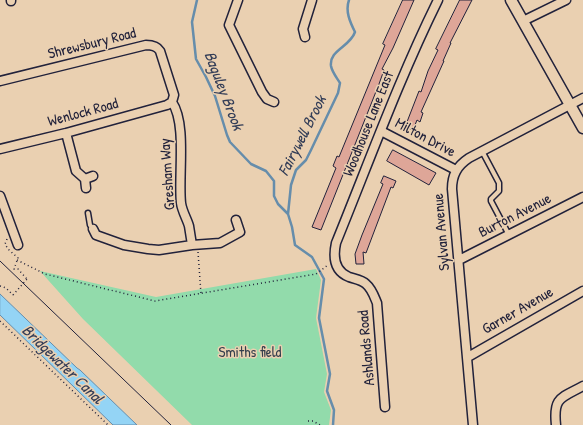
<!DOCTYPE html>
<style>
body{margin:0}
canvas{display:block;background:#ead0b1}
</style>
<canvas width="583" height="425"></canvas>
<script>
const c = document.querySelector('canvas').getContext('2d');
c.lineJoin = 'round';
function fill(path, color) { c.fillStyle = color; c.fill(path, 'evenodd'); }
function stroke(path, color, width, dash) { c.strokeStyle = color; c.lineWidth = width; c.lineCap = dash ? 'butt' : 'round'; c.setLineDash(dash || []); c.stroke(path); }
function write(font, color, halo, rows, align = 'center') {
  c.font = font + ' "Patrick Hand",sans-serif'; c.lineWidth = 3; c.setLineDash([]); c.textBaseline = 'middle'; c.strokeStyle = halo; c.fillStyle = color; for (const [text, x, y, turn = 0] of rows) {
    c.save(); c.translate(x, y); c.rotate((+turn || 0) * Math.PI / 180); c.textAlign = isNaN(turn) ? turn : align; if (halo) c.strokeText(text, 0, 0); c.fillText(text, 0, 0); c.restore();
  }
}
const green = new Path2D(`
 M 316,269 L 321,280 L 316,318 L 327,374 L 324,392 L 331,410 L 329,425 L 192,425 L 83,319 L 40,271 L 156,297 Z`);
const water = new Path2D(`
 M 0,294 L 77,368 L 80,370 L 137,425 L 113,425 L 0,315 Z`);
const stream = new Path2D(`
 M 197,0 L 192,22 L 196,59 L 206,77 L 215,96 L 227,135 L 230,142 L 251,164 L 266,171 L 274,181 L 274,196 L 278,204 L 288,214
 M 333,425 L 334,410 L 327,391 L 330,374 L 319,318 L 324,279 L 312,257 L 295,245 L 292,227 L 288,214 L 291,185 L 296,170 L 306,160 L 311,150 L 338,93 L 340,83 C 337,78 332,72 331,66 C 329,50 350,47 355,32 C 350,22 345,11 349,0`);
const building = new Path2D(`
 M 403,0 L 414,0 L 393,48 L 382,69 L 384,70 L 379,84 L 321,230 L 312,227 L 336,168 L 333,166 L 337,156 L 339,157 L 385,45 L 383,44 Z
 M 460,0 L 472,0 L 450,43 L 451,43 L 443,61 L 444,61 L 421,112 L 423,113 L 420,122 L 417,120 L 413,130 L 405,127 L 419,91 L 421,92 L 428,71 L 438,50 L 436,49 Z
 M 393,150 L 436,173 L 429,185 L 387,161 Z
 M 384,176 L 396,181 L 393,188 L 391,187 L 366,253 L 363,252 L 364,264 L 356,264 L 355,254 L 362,235 L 383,184 L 381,183 Z`);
const path = new Path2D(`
 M 7,239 L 5,244 L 8,249 L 18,258 L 14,269 L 18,269 L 27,279
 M 198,252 L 201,294
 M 17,260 L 45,274 L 155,301 L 316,274 L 328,265
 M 0,286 L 6,288 L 13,295
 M 0,321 L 108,425
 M 308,421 L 313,421 L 320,425`);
const service = new Path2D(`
 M 482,151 L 499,183 L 499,191 L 491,199 L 491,201 L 509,235
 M 88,213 L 90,225 L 93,229`);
const minor = new Path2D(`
 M 11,0 L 11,1
 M 238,0 L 229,25 L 262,92 L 267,99 L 274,102
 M 523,21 L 566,0
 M 305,37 L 303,29 L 312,0
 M 0,81 L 146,45 C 152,45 157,46 160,51 L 174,95 L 172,102
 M 172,102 C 187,124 178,176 181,203 C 182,211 187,219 189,226 C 190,232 191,239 192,245
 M 381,131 L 456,170
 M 66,133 L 76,171 L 85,179 L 86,188
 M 0,149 L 66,133 L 167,105 L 172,102
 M 85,179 L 93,176
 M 0,196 L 18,245
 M 93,229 L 96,235 L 124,245 L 148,249 L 159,250 L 192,245 L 220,243 L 240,232 L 236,220
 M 459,260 L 583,197
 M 468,357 L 583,291
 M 385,407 L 377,303 C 374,296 372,289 366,284 C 362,280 355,279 349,277 C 334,271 333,257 336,243 C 369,162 399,79 438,0
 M 473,425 L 452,189 C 452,175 457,166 469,158 L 583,98
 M 556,425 C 553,397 561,398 583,386`);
const tertiary = new Path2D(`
 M 511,0 L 583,128`);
const tram = new Path2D(`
 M 0,261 L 171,425`);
const pathBridge = new Path2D(`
 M 13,295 L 27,279`);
const streetNames = [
 ["Shrewsbury Road",92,44,-14],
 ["Wenlock Road",83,113,-15],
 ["Woodhouse Lane East",369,124,-68],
 ["Milton Drive",425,138,28],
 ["Gresham Way",168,174,-94],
 ["Burton Avenue",515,216,-27],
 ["Sylvan Avenue",442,232,-95],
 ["Garner Avenue",518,311,-30],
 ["Ashlands Road",367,348,-95]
];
const parkNames = [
 ["Smiths field",250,353]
];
const waterNames = [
 ["Baguley Brook",223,91,69],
 ["Fairywell Brook",303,136,-63],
 ["Bridgewater Canal",62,365,44]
];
fill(green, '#92dbab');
fill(water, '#94d4f5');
stroke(water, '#668dab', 1);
stroke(stream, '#668dab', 2.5);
fill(building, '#dea698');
stroke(building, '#22223b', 1);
stroke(service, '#22223b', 7);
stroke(minor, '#22223b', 11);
stroke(tertiary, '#22223b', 13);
stroke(path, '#22223b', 1.5, [1, 3]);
stroke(service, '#ead0b1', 4);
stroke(minor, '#ead0b1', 8);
stroke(tertiary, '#ead0b1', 10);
stroke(tram, '#22223b', 1);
stroke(pathBridge, '#22223b', 1.5, [1, 3]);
write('15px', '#22223b', '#ead0b1', streetNames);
write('15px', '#333e4c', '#ead0b1', parkNames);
write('italic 16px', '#333d57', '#ead0b1', waterNames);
</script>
